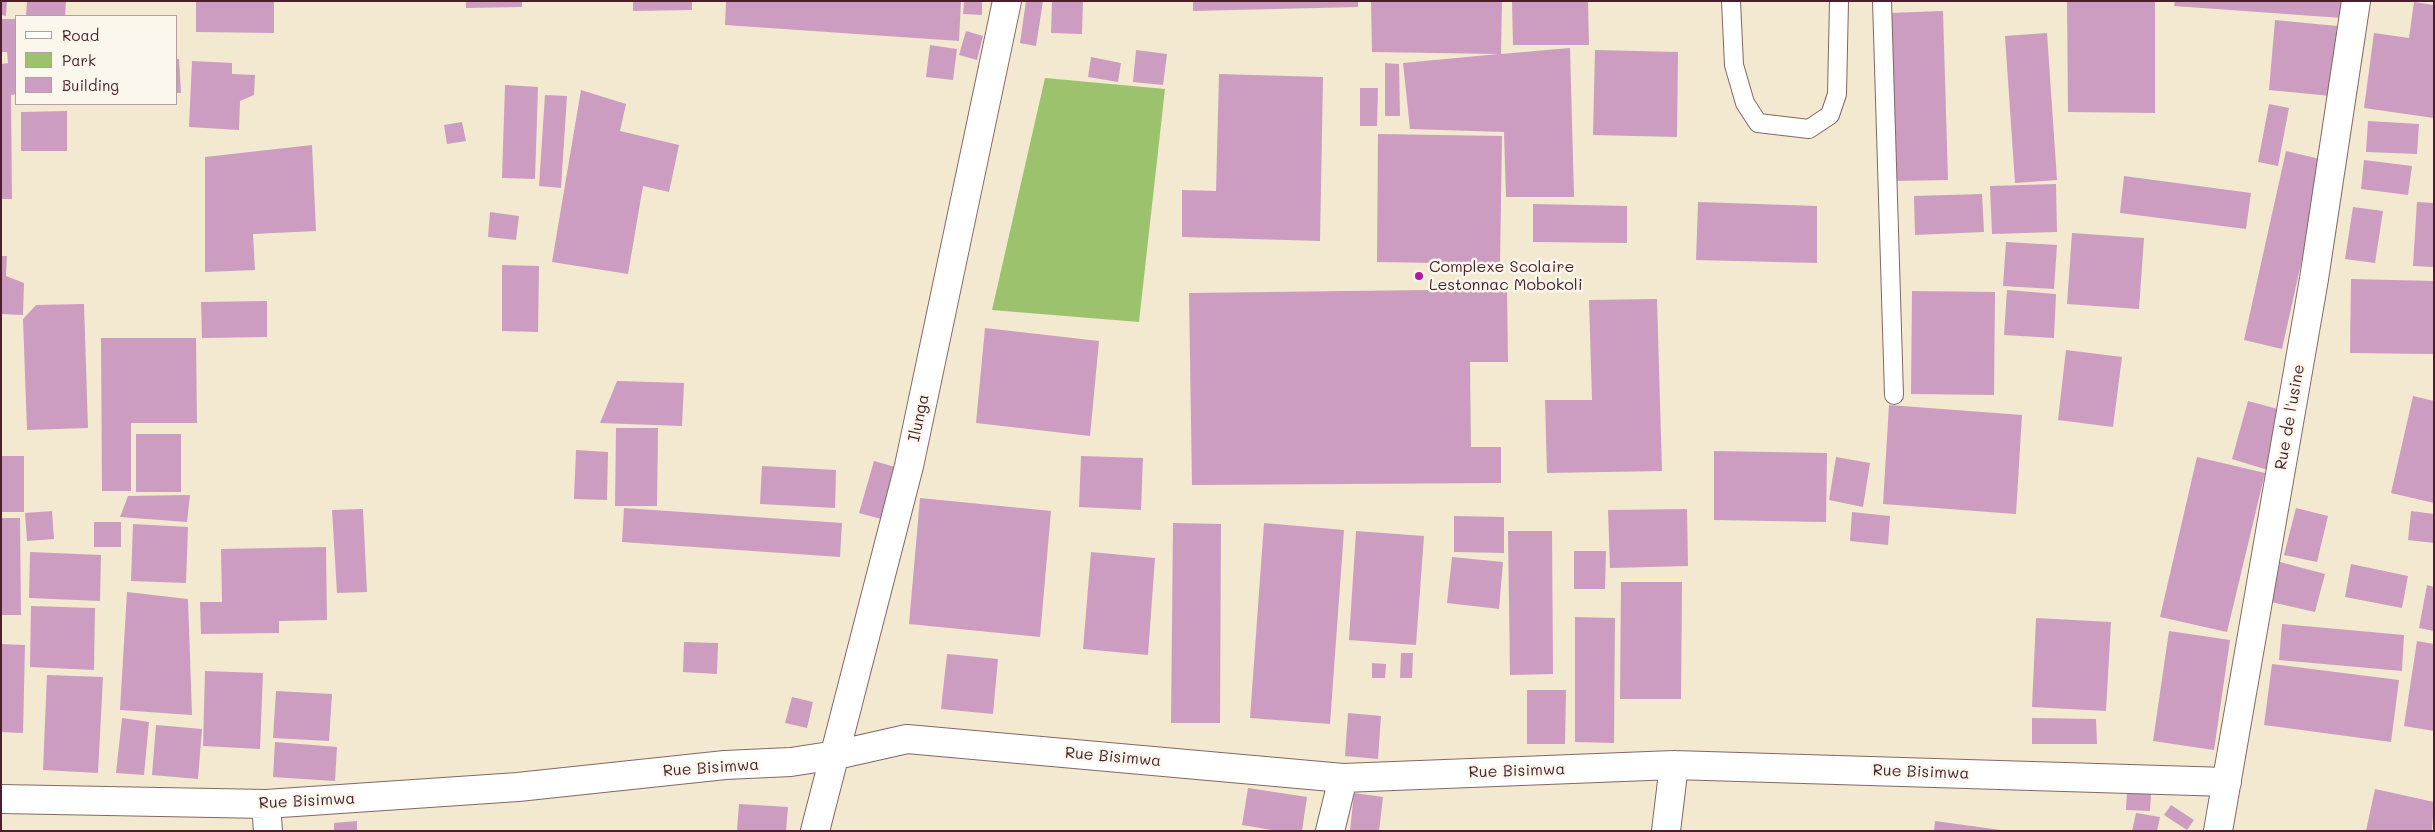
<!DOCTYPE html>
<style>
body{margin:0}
#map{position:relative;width:2435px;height:832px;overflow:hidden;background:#f2e9d0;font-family:Mali,sans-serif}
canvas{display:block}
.frame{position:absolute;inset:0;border:2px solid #4a1f2b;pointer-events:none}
.legend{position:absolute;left:15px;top:15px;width:162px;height:90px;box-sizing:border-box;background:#fbf7ec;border:1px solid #b4a19f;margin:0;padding:6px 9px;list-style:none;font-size:15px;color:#4a1f2b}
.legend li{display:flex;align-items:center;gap:10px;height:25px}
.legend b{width:25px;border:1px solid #b4a19f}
</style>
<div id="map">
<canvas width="2435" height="832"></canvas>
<div class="frame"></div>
<ul class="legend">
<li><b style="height:6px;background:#fff"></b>Road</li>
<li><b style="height:14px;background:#9cc26e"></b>Park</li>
<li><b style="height:14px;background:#cc9dc1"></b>Building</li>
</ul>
</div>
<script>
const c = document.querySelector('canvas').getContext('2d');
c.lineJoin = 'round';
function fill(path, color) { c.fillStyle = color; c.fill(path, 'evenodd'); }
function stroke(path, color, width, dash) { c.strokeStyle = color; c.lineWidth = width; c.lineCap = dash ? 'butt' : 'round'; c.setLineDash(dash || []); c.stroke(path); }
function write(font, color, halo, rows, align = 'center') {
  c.font = font + ' Mali,sans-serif'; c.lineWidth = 5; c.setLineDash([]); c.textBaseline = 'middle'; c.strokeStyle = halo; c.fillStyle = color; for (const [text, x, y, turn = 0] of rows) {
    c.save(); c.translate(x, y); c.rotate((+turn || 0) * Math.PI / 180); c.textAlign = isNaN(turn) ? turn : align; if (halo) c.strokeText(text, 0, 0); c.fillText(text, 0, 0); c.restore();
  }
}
const green = new Path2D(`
 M 1045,78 L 1165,89 L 1139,322 L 992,310 Z`);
const building = new Path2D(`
 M 1,1 L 7,1 L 6,16 L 1,15 Z
 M 27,1 L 66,1 L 65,16 L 26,16 Z
 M 196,1 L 274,1 L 274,33 L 196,32 Z
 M 466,1 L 522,1 L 522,7 L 466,8 Z
 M 633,1 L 692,1 L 692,10 L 633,11 Z
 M 726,1 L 961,1 L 959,41 L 725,25 Z
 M 964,1 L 982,1 L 982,15 L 963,14 Z
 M 1026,1 L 1043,1 L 1036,46 L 1020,43 Z
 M 1052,1 L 1083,1 L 1082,34 L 1051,33 Z
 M 1193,1 L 1358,1 L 1358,7 L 1193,11 Z
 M 1371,1 L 1502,1 L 1501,54 L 1570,48 L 1574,197 L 1506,197 L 1504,132 L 1410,129 L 1403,63 L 1499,54 L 1372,52 Z
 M 1512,1 L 1588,1 L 1589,45 L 1513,45 Z
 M 2067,1 L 2155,1 L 2155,113 L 2068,112 Z
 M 2175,1 L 2343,1 L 2342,18 L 2174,6 Z
 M 2414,2 L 2434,5 L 2434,118 L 2364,108 L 2374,33 L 2409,38 Z
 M 1943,11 L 1948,180 L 1893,181 L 1889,13 Z
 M 1,19 L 16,19 L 16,94 L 11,95 L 12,199 L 1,199 L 1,64 L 8,63 L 7,52 L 1,52 Z
 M 2275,20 L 2337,26 L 2331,96 L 2269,90 Z
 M 966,31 L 983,36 L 977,60 L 959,55 Z
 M 2047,33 L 2057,180 L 2015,183 L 2005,36 Z
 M 930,45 L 957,49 L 953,80 L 926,77 Z
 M 1136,50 L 1167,54 L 1163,85 L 1133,82 Z
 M 1595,50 L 1678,52 L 1677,137 L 1593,135 Z
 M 1091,57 L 1121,63 L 1118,82 L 1088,77 Z
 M 176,59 L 179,59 L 181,93 L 176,93 Z
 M 192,61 L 232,63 L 232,74 L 255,75 L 254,95 L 240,101 L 239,130 L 189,127 Z
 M 1385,63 L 1399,64 L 1400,116 L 1385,116 Z
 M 1219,74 L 1323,77 L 1320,241 L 1182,237 L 1182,190 L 1216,191 Z
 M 505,85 L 538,87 L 535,179 L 502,178 Z
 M 1360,88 L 1378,88 L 1377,126 L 1360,126 Z
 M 581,90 L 626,104 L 620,131 L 679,145 L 669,192 L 643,186 L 628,274 L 552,262 Z
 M 545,95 L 567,96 L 561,188 L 539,186 Z
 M 2269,104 L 2289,108 L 2278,166 L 2258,162 Z
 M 67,111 L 67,151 L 21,151 L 21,112 Z
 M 2368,121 L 2419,124 L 2417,154 L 2366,152 Z
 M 462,122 L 466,141 L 447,144 L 444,125 Z
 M 1378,134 L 1502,136 L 1500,264 L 1377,262 Z
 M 312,145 L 316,231 L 253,234 L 255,270 L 205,272 L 205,157 Z
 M 2286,151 L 2324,160 L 2282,349 L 2244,340 Z
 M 2364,160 L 2412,166 L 2408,195 L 2361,189 Z
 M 2124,176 L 2251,193 L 2246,229 L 2120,213 Z
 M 2056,184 L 2057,232 L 1992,234 L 1990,186 Z
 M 1982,194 L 1984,232 L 1915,235 L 1914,196 Z
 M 1698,202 L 1817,206 L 1817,263 L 1696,260 Z
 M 2417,202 L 2434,203 L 2434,267 L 2413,266 Z
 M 1533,204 L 1627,206 L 1627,243 L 1533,242 Z
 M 2353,207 L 2383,211 L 2375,263 L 2345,259 Z
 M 490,212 L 519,216 L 516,240 L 488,237 Z
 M 2072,233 L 2144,238 L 2139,309 L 2067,304 Z
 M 2006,242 L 2057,245 L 2054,289 L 2003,286 Z
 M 1,256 L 7,256 L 6,276 L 24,283 L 23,315 L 1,314 Z
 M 502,265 L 539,266 L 538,332 L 502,331 Z
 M 2351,279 L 2434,281 L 2434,354 L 2350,353 Z
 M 1507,289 L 1508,362 L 1470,362 L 1471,447 L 1501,447 L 1501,483 L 1192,485 L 1189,293 Z
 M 2007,290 L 2056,294 L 2054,338 L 2004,335 Z
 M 1912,291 L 1995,292 L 1994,395 L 1911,394 Z
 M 1657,299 L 1662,471 L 1547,473 L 1545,400 L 1592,400 L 1589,300 Z
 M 267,301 L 267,337 L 202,338 L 201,302 Z
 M 84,304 L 88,428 L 27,430 L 23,319 L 36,305 Z
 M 985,328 L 1099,341 L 1090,436 L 976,423 Z
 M 101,338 L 196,338 L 197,423 L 131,423 L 131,491 L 102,491 Z
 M 2066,350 L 2122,357 L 2113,427 L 2058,420 Z
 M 617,381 L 684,383 L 682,426 L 600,423 Z
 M 2413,396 L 2434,401 L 2434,503 L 2391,493 Z
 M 2248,401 L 2285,411 L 2268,470 L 2232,459 Z
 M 1889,405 L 2022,415 L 2016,514 L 1883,504 Z
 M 616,428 L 658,428 L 657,506 L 615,506 Z
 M 136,434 L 181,434 L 181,492 L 136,492 Z
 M 576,450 L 608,452 L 607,500 L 574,499 Z
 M 1714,451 L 1827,453 L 1826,522 L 1714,520 Z
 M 1,456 L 24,456 L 24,512 L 1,512 Z
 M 1081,456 L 1143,458 L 1141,510 L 1079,507 Z
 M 1836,457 L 1870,463 L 1863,507 L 1829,500 Z
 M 2197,457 L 2265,473 L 2227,632 L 2160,617 Z
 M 874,461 L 895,467 L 881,519 L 859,513 Z
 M 762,466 L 836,470 L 835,508 L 760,504 Z
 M 190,495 L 187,522 L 120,517 L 128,496 Z
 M 920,498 L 1051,511 L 1040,637 L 909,624 Z
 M 624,508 L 842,523 L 840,557 L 622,542 Z
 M 2296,508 L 2328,516 L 2317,562 L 2284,555 Z
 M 363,509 L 367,592 L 337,593 L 332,510 Z
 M 1687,509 L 1688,566 L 1610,568 L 1608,510 Z
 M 52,511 L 54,539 L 27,541 L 25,513 Z
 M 2411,511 L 2434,514 L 2434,543 L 2408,540 Z
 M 1852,512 L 1890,516 L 1888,545 L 1850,541 Z
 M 1454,516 L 1504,517 L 1504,553 L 1454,552 Z
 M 1,518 L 20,518 L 21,615 L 1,615 Z
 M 94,522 L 121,522 L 121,547 L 94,547 Z
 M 1173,523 L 1221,524 L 1220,723 L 1171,723 Z
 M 1264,523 L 1344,530 L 1330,724 L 1250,718 Z
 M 133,524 L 188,527 L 186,583 L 131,581 Z
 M 1356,531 L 1424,536 L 1416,645 L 1349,640 Z
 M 1508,531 L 1552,531 L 1553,674 L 1510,675 Z
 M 326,547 L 327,620 L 279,621 L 279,633 L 201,634 L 200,602 L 222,602 L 221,549 Z
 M 1574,551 L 1606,551 L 1605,589 L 1574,589 Z
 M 30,552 L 101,555 L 100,601 L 29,598 Z
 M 1091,552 L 1155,558 L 1148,655 L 1083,649 Z
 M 1452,557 L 1503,562 L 1499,609 L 1447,603 Z
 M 2280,562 L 2325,574 L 2315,612 L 2271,602 Z
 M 2351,564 L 2408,576 L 2402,608 L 2345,597 Z
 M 1621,582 L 1682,582 L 1681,699 L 1620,699 Z
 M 2427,585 L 2434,587 L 2434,631 L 2419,628 Z
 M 127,592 L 188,599 L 192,715 L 120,710 Z
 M 31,606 L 95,608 L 94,670 L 30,667 Z
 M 1575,617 L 1615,618 L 1614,743 L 1575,742 Z
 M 2036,618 L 2111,622 L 2106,711 L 2032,707 Z
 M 2282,624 L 2404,635 L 2402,671 L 2279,660 Z
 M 2169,631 L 2230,640 L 2214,750 L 2153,741 Z
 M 2417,641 L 2434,644 L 2434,731 L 2404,726 Z
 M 684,642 L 718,643 L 717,674 L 683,672 Z
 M 1,644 L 25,645 L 23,733 L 1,732 Z
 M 1401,653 L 1413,653 L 1412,678 L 1400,678 Z
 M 947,654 L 998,659 L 993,714 L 941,709 Z
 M 1372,663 L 1386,664 L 1385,678 L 1372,678 Z
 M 2272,664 L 2399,680 L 2391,742 L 2264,725 Z
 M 205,671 L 263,673 L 260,749 L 203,746 Z
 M 47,675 L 103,677 L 98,773 L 43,770 Z
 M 1527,690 L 1566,690 L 1565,744 L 1527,744 Z
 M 276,691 L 332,694 L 329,741 L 273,738 Z
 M 792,697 L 813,702 L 807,728 L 785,723 Z
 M 1348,713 L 1381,716 L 1378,759 L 1345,756 Z
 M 122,718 L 149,722 L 144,775 L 116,773 Z
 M 2032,718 L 2096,719 L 2097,744 L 2032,744 Z
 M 156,725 L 202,729 L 198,779 L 152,775 Z
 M 275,742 L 337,747 L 335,781 L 273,777 Z
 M 1248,788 L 1307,797 L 1302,831 L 1278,831 L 1242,825 Z
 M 2375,789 L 2434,802 L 2432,831 L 2366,831 Z
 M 2127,792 L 2151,793 L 2150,811 L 2126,810 Z
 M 1354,793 L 1383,797 L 1379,831 L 1350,831 Z
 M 739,804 L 788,807 L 786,831 L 737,831 Z
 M 2171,805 L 2194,820 L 2187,830 L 2164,815 Z
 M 2136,813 L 2160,817 L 2157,831 L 2132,831 Z
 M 357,821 L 357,831 L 334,831 L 334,823 Z
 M 1935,821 L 2001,830 L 2001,831 L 1934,831 Z`);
const service = new Path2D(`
 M 1731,1 L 1734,65 L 1745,103 L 1758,123 L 1809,129 L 1830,115 L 1837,94 L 1839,1
 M 1882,1 L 1894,395`);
const minor = new Path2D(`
 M 1,799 L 266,804 L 518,787 L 725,765 L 791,762 L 836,755 L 907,739 L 1343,778 L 1674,765 L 2227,782
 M 266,804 L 268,831
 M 815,831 L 909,466 L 1007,1
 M 1330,831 L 1343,778
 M 1666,831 L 1674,765
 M 2218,831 L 2314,279 L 2356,1`);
const markers = [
 [1419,276,5,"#b5179e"]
];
const poiNames = [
 ["Complexe Scolaire",1429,267],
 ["Lestonnac Mobokoli",1429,285]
];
const streetNames = [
 ["Rue de l'usine",2290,417,-80],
 ["Ilunga",919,418,-78],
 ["Rue Bisimwa",1113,757,5],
 ["Rue Bisimwa",711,768,-4],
 ["Rue Bisimwa",1517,771,-2],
 ["Rue Bisimwa",1921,772,2],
 ["Rue Bisimwa",307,801,-3]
];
fill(green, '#9cc26e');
fill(building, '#cc9dc1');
stroke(service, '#856665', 20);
stroke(minor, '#856665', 30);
stroke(service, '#fff', 18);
stroke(minor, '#fff', 28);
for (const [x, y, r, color] of markers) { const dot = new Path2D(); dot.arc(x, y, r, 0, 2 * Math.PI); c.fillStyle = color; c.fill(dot); stroke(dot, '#fbf7ec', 2); }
write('16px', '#4a1f2b', '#fbf7ec', poiNames, 'left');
write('16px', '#4a1f2b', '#fbf7ec', streetNames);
</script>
